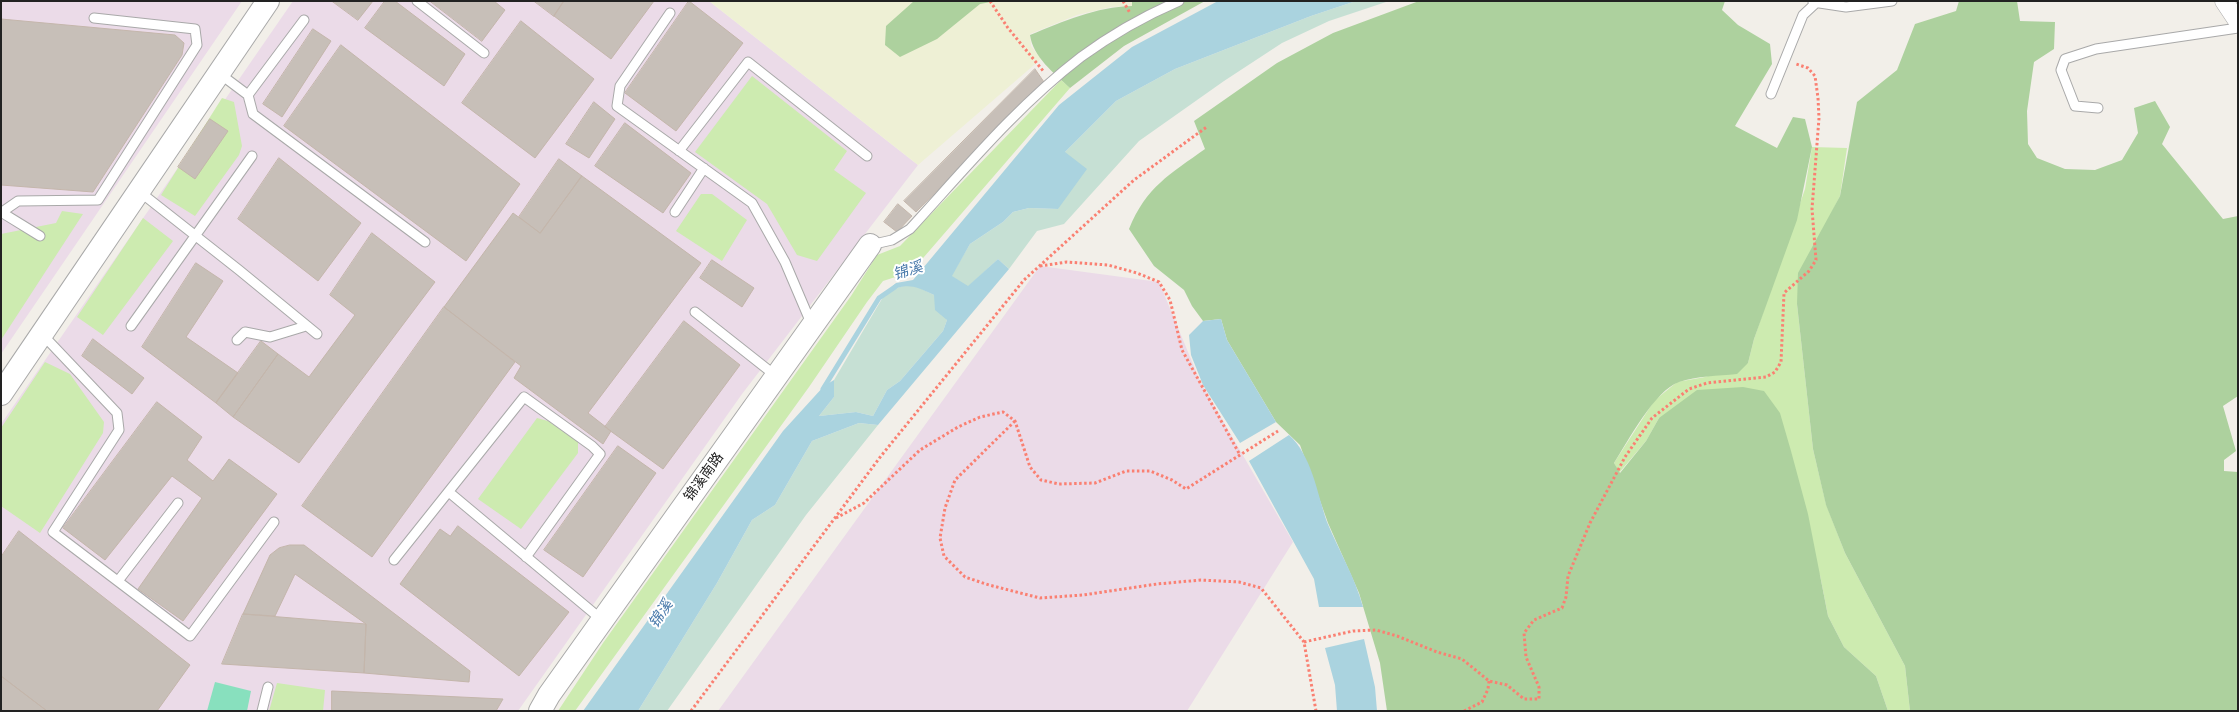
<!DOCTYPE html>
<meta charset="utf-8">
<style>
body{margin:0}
#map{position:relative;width:2239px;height:712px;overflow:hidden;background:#f2efe9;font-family:"Work Sans",sans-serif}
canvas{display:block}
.frame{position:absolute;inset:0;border:2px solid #222;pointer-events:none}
</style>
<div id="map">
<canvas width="2239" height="712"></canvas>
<div class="frame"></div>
</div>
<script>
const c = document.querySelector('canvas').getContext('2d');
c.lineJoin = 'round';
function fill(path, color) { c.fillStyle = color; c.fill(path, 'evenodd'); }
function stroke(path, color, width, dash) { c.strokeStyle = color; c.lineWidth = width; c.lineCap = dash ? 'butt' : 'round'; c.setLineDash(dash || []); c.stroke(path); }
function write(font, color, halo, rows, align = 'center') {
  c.font = font + ' "Work Sans","Noto Sans SC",sans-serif'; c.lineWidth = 4; c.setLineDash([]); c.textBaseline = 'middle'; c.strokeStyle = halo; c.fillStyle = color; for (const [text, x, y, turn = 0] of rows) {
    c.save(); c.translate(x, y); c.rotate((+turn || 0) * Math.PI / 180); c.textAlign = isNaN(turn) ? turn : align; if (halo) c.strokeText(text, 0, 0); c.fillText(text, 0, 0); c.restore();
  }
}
const industrial = new Path2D(`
 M 1,1 L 242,1 L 1,354 Z
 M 293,1 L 709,1 L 918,165 L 742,394 L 518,711 L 1,711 L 1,424 Z
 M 1040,266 L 1159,282 L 1200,381 L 1293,542 L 1187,711 L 718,711 Z`);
const farmland = new Path2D(`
 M 709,1 L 1132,1 L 1133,6 L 1111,7 L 1077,15 L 1030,34 L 1031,46 L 1041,59 L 918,165 Z`);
const grass = new Path2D(`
 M 752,76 L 847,151 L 834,170 L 866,193 L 817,261 L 797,255 L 767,204 L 695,152 Z
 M 1061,80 L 1070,88 L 911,272 L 883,281 L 867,302 L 809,387 L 575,711 L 558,711 L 603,643 L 851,296 L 877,255 L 900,246 Z
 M 222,98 L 234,102 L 242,146 L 239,155 L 195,216 L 161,195 Z
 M 1812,147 L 1847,148 L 1840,196 L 1823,230 L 1797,304 L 1813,449 L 1826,504 L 1845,553 L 1905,666 L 1910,711 L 1888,711 L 1876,676 L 1844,647 L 1828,616 L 1820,575 L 1659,418 L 1646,441 L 1619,473 L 1614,463 L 1654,401 L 1677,382 L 1705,377 L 1748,363 L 1754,339 L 1805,189 Z
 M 701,194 L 712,194 L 747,220 L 722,261 L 676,231 Z
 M 62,211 L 83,214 L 1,340 L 1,234 L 56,223 Z
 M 143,218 L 173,241 L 103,335 L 77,317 Z
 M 45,362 L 70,374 L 104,422 L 103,433 L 40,533 L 1,506 L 1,428 Z
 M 537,418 L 548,421 L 578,442 L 578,453 L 521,529 L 478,499 Z
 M 277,683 L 325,690 L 323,711 L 269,711 Z`);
const forest = new Path2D(`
 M 914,1 L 996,1 L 980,4 L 937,39 L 900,57 L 885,45 L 886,26 Z
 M 1132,1 L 1205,1 L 1124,46 L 1070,88 C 1054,73 1033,57 1030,35 C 1064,21 1096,7 1132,6 Z
 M 1419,1 L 1725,1 L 1722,10 L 1738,25 L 1770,44 L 1772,64 L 1735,126 L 1777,148 L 1793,117 L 1805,119 L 1812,147 L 1797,220 L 1754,339 L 1748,363 L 1737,374 C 1718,376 1697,376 1679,382 C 1655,390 1628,441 1614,463 L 1620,473 L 1646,441 L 1659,418 L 1697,390 L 1743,387 L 1764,391 L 1780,413 L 1791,451 L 1808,514 L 1828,616 L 1844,647 L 1876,676 L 1888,711 L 1387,711 L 1380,663 L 1359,593 L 1328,523 L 1300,445 L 1276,422 L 1227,340 L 1221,319 L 1203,321 L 1192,306 L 1184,290 L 1154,266 L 1129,229 C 1146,187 1170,174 1205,149 L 1194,121 L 1277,63 L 1333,33 Z
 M 1959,1 L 2017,1 L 2020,21 L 2055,22 L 2054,49 L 2034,62 L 2027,111 L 2028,144 L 2037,158 L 2065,169 L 2095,170 L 2122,160 L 2138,133 L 2134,108 L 2155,101 L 2170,127 L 2162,144 L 2223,219 L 2238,216 L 2238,396 L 2223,406 L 2236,451 L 2224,460 L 2224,471 L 2238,472 L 2238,711 L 1910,711 L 1905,666 L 1845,553 L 1826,505 L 1813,449 L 1797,304 L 1798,273 L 1840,196 L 1857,102 L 1897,70 L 1915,24 L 1956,11 Z`);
const wetland = new Path2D(`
 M 1356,1 L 1389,1 L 1329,21 L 1282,43 L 1224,81 L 1139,141 L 1064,224 L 1037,231 L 1009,269 L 998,259 L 968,287 L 951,276 L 970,244 L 1003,222 L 1013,212 L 1029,208 L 1058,209 L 1065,152 L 1116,101 L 1175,69 L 1311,16 Z
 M 914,285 L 934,295 L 947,320 L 943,331 L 900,381 L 887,390 L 873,416 L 856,412 L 819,416 L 834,397 L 834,380 L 886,292 L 903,286 Z
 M 859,423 L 878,425 L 806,515 L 667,711 L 638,711 L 717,583 L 752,520 L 775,505 L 812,441 Z`);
const pitch = new Path2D(`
 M 215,682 L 251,691 L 247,711 L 207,711 Z`);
const water = new Path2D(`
 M 1218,1 L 1356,1 L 1311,16 L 1175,69 L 1116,101 L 1065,152 L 1087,169 L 1058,209 L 1029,208 L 1013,212 L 1003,222 L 970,244 L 952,276 L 968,286 L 998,259 L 1009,269 L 878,425 L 859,423 L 812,441 L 775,505 L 752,520 L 717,583 L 638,711 L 583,711 L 783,431 L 824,386 L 834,380 L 834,397 L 819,416 L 856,412 L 873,416 L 887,390 L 900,381 L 943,331 L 947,320 L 935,310 L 934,295 C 913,285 908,283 886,292 L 896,283 L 913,280 L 1059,105 L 1132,47 Z
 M 1221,319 L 1227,340 L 1276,422 L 1240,443 L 1203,385 L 1191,355 L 1189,335 L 1203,321 Z
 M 1289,435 C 1312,456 1317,493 1327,522 C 1339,551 1355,577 1363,607 L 1319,607 L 1314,579 L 1249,461 Z
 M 1364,639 L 1375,687 L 1377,711 L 1337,711 L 1335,685 L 1325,648 Z`);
const stream = new Path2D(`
 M 823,389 L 879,298 L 895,287`);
const building = new Path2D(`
 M 332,1 L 373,1 L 358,20 Z
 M 385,1 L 395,1 L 465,54 L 444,86 L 365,28 Z
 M 430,1 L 494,1 L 505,10 L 482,41 Z
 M 534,1 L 564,1 L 554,16 Z
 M 564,1 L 654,1 L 611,59 L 554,16 Z
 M 689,1 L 743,43 L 676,131 L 625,93 Z
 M 1,19 L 175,35 L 184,43 L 182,55 L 93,192 L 1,185 Z
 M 521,21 L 594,79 L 535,158 L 462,103 Z
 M 313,29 L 331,41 L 282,117 L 263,104 Z
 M 341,45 L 520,184 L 466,261 L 284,126 Z
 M 1035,69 L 1044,82 L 916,212 L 904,201 Z
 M 594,102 L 615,119 L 589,158 L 566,144 Z
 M 210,119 L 228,131 L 195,179 L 178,167 Z
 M 625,123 L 691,173 L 663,213 L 595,166 Z
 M 279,158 L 361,223 L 318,281 L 238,219 Z
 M 559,159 L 582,176 L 540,233 L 519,217 Z
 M 582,176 L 701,263 L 588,413 L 611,431 L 603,444 L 514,378 L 521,366 L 444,307 L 513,213 L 540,233 Z
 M 898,204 L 912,216 L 897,232 L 884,222 Z
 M 372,233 L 435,282 L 299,463 L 233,417 L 278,354 L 309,377 L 355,315 L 330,295 Z
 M 712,260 L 754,288 L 742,307 L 700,278 Z
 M 196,263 L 223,281 L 186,337 L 238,373 L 216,403 L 142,347 Z
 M 444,307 L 515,362 L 372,557 L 302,506 Z
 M 684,321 L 740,365 L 663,469 L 605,427 Z
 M 93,339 L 144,378 L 132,394 L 82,356 Z
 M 261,341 L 278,354 L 233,417 L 216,403 Z
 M 157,402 L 202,437 L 187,460 L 213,481 L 229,459 L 277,494 L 183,621 L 138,589 L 202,498 L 172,476 L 105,560 L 63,528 Z
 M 618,446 L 656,473 L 583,577 L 544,550 Z
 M 458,526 L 569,612 L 519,676 L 400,584 L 440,529 L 450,536 Z
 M 19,531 L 190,665 L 157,711 L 47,711 L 1,676 L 1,557 Z
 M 290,545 L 304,545 L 470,671 L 469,682 L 364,673 L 366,624 L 295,574 L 275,616 L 243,614 L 270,555 L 279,548 Z
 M 243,614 L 366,624 L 364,673 L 222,664 Z
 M 1,676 L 47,711 L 1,711 Z
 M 332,691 L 503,699 L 496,711 L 332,711 Z`);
const path = new Path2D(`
 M 990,1 L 1008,28 L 1044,72
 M 1123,1 L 1130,13
 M 1040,266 L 1067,262 L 1108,265 L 1137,273 L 1159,282 L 1170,300 L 1182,350 L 1240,455
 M 1015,421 L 955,480 L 945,508 L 940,538 L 944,556 L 965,577 L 989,585 L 1040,598 L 1083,595 L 1157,584 L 1201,580 L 1239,582 L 1261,588 L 1304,642 L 1316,711
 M 836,518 L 864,503 L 920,450 L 958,427 L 980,417 L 1003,412 L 1015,421 L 1030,467 L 1041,480 L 1059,484 L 1095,483 L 1126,471 L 1150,471 L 1172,480 L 1186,489 L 1278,431
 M 1304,642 L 1353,631 L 1376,630 L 1397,636 L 1437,652 L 1462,659 L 1489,681 L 1507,685 L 1524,699 L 1539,699 L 1539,687 L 1526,657 L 1524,633 L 1534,620 L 1562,608 L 1566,597 L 1568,576 L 1590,523 L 1625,457 L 1652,418 L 1689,389 L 1707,383 L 1766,377 L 1775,372 L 1781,362 L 1784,293 L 1809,271 L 1816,260 L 1812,209 L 1819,118 L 1818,98 L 1815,76 L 1808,68 L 1796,64
 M 691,711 L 881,456 L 1024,280 L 1134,180 L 1208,126
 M 1464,711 L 1482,702 L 1488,689 L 1489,681`);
const service = new Path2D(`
 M 417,1 L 484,53
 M 1813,2 L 1846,7 L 1892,1
 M 670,13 L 620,86 L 617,106 L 752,203 L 785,262 L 811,323
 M 220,74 L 248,95 L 253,114 L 425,242
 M 1771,94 L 1803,15 L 1817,2
 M 248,95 L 304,20
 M 2098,108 L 2075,106 L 2061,70 L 2065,59 L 2096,49 L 2238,28
 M 679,151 L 748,62 L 867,156
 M 140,192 L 239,270 L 317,334
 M 1,212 L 40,236
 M 2,212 L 18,201 L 98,200 L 197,45 L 195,29 L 94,18
 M 675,212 L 704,168
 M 870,245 L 892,240 L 910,229 C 964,170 1017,106 1081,57 C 1111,35 1144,16 1179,1
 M 695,312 L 776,376
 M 131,326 L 252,156
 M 42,334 L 117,413 L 119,430 L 53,532 L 190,636 L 274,522
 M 237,340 L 245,332 L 270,337 L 306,326
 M 450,493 L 602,620
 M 394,560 L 524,397 L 592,446 L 600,454 L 526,557
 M 118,581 L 178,503
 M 262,711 L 268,687`);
const minor = new Path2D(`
 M 2224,1 L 2238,22`);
const tertiary = new Path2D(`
 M 1,394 L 268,1
 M 540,711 L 549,695 L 870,245`);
const streetNames = [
 ["锦溪南路",704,477,-54]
];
const waterNames = [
 ["锦溪",908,271,-18],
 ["锦溪",661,614,-57]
];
fill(industrial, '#ebdbe8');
fill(farmland, '#eef0d5');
fill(grass, '#cdebb0');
fill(forest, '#add19e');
fill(wetland, '#c6e0d4');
fill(pitch, '#88e0be');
fill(water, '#aad3df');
stroke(stream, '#aad3df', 5);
fill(building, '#c7bfb8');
stroke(building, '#c4b6ab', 1);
stroke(service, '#a9a9a9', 11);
stroke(minor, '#a9a9a9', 19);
stroke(tertiary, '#a9a9a9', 24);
stroke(path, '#fa8072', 3, [2.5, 2.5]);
stroke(service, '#fff', 9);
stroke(minor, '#fff', 18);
stroke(tertiary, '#fff', 22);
write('14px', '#222', '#fff', streetNames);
write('italic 15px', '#4a7aab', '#fff', waterNames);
</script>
